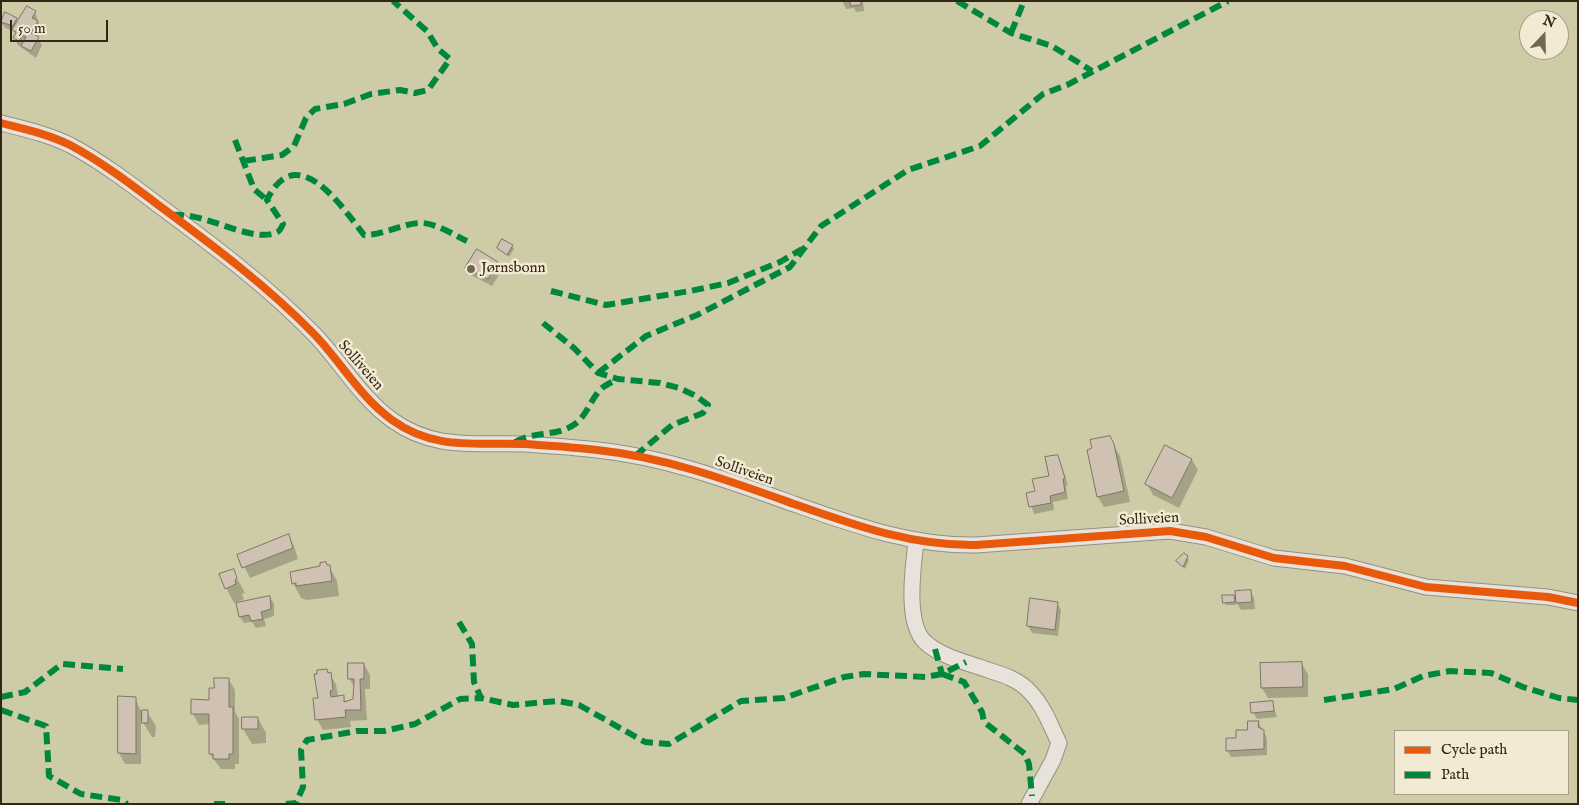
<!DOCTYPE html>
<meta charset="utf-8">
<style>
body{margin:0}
#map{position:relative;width:1579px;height:805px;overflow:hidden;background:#e1dac7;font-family:"IM FELL English",serif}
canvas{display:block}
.frame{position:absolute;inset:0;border:2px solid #342616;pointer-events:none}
.legend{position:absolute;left:1394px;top:730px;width:175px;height:65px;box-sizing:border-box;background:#f3ead3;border:1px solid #a79c87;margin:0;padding:6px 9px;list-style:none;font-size:15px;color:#342616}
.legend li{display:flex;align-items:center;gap:10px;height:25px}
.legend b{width:25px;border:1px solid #a79c87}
.north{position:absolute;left:1519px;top:10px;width:50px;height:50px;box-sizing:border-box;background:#f3ead3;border:1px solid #a79c87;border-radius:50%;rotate:21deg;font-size:14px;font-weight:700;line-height:20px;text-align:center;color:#342616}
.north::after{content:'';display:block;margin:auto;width:18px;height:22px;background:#716554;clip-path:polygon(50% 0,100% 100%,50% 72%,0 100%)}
.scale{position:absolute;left:10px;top:20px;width:98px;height:22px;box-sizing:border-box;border:2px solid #342616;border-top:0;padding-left:6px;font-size:15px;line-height:18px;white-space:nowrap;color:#342616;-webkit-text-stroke:4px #f3ead3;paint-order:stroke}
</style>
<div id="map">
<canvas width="1579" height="805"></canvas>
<div class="frame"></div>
<ul class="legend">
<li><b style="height:6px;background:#e8590c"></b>Cycle path</li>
<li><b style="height:6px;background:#00873e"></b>Path</li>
</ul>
<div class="north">N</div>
<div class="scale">50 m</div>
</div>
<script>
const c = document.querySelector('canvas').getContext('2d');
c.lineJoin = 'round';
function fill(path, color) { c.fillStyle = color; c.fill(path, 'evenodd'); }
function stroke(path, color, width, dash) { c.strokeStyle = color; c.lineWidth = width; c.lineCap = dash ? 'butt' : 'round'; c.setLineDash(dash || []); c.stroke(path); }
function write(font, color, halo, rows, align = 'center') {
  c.font = font + ' "IM FELL English",serif'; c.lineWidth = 5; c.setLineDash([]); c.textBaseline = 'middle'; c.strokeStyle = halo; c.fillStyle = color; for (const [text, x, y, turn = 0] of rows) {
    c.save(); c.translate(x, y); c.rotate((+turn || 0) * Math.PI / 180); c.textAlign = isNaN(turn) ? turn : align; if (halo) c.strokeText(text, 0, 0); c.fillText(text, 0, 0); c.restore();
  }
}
const green = new Path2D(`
 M 1,1 L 1578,1 L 1578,804 L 1,804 ZM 1529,20 L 1559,20 L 1559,50 L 1529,50 ZM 1395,731 L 1568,731 L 1568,794 L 1395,794 Z`);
const shadow = new Path2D(`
 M 842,1 L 863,1 L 864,11 L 856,12 L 854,8 L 846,9 Z
 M 35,12 L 41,29 L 36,37 L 42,45 L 36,58 L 18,45 L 14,38 L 16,34 L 14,31 L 5,28 L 1,22 L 16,19 L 18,23 Z
 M 512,246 L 514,249 L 509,257 L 498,248 Z
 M 498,263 L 502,270 L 492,286 L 471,275 L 467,268 Z
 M 1109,437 L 1120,456 L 1130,502 L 1104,507 L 1098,497 Z
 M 1058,456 L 1068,485 L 1066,486 L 1068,499 L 1053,502 L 1054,510 L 1034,514 L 1027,494 L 1036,492 L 1050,477 Z
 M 1192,460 L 1198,470 L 1179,508 L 1153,495 L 1147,484 Z
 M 288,535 L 294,546 L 298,559 L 250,578 L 239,556 Z
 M 1184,554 L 1189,560 L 1185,569 L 1178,561 Z
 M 329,566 L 337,581 L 339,596 L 306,600 L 301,598 L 293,583 Z
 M 233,571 L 245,593 L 242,594 L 244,599 L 234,603 L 226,588 Z
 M 1250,591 L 1254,598 L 1255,609 L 1241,610 L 1235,600 L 1236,605 L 1226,605 L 1224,602 L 1233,596 L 1237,602 Z
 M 270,597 L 274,604 L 274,616 L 264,619 L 266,626 L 256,628 L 252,622 L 244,623 L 240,617 Z
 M 1057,603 L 1061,610 L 1058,636 L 1032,633 L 1028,626 Z
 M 1301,663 L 1308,674 L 1308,697 L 1268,698 L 1262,688 Z
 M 364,664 L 370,675 L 370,689 L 365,689 L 367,720 L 350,721 L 351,727 L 323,730 L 317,719 L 327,671 L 336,684 L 338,697 L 343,697 L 346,702 L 354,700 L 355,688 L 349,678 Z
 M 229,680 L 235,690 L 235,712 L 239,719 L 239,764 L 235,764 L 235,769 L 221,769 L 210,754 L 210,724 L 199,725 L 193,714 L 210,701 L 215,689 Z
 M 119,698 L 135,698 L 141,711 L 147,712 L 156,726 L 155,737 L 152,737 L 141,719 L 141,764 L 125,764 L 119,753 Z
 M 1272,702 L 1277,717 L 1257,719 L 1253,712 Z
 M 243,718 L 258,718 L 266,733 L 266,743 L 252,744 L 243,729 Z
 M 1258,722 L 1267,738 L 1267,755 L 1231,757 L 1227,750 L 1237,739 Z`);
const building = new Path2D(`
 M 841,1 L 861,1 L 861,5 L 851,6 L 850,2 Z
 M 27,6 L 36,11 L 32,18 L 38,21 L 31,33 L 39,37 L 31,51 L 21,46 L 26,37 L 23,35 L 19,41 L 13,38 L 16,32 L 12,30 Z
 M 5,12 L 17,18 L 13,26 L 1,22 Z
 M 502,239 L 513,245 L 507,255 L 497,248 Z
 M 477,249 L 498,262 L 488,279 L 465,268 Z
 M 1110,436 L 1114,444 L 1124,491 L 1097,497 L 1087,450 L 1092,448 L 1090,440 Z
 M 1165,445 L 1192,459 L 1172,498 L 1145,484 Z
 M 1058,455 L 1065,478 L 1063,479 L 1065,492 L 1050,496 L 1051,503 L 1029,507 L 1026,493 L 1035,491 L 1032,479 L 1049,476 L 1045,457 Z
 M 289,534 L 293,548 L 242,568 L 237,555 Z
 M 1184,553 L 1188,556 L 1183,567 L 1176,561 Z
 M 326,562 L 327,565 L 330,565 L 332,581 L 296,586 L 296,583 L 292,584 L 290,572 L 320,566 L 320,563 Z
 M 234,569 L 237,578 L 235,580 L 236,584 L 225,589 L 219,574 Z
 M 1251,590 L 1252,602 L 1236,603 L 1235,591 Z
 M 1222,595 L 1234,595 L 1235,602 L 1223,603 Z
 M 270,596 L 271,609 L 261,612 L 263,619 L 251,621 L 249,615 L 239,617 L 236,603 Z
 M 1030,598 L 1058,602 L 1055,630 L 1027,626 Z
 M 1302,662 L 1303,687 L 1261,688 L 1260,663 Z
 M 348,663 L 364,663 L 364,679 L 360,679 L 361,710 L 345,710 L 346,717 L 315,720 L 313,698 L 318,698 L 314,674 L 317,674 L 317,670 L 327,669 L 328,673 L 331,672 L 333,690 L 330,691 L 331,697 L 344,695 L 344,702 L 353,699 L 354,682 L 354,679 L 348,679 Z
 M 214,678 L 229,678 L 229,707 L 233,707 L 233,754 L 229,754 L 229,759 L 213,759 L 213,754 L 209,754 L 209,714 L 191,714 L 191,699 L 209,700 L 209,688 L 214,688 Z
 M 118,696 L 136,697 L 136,754 L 118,753 Z
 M 1273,701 L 1274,711 L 1251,713 L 1250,703 Z
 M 142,710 L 148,710 L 148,723 L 142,723 Z
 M 242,717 L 258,717 L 258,729 L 242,729 Z
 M 1248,721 L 1259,721 L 1258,727 L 1264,730 L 1264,749 L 1226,751 L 1226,738 L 1236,738 L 1236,730 L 1247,730 Z`);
const minor = new Path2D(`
 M 1,123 C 24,129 48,134 70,145 C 102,162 132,185 161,207 C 215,247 267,286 314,334 C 341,362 360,397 392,420 C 435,451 476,442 525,444 C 549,446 573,447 597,450 C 665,457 730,481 794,504 C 854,525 911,546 976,545 L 1170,531 L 1206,537 L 1274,558 L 1345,566 L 1426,587 L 1548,597 L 1578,603
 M 916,542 C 913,568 905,623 925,642 C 941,657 969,663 988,670 C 1004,675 1020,680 1031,693 C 1044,707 1051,726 1059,743 L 1053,760 L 1029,804`);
const quiet = new Path2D(`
 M 957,1 L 1011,33 L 1052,46 L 1092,71
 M 1011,33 L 1024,1
 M 235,140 L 254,189 L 267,200
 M 244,161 L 282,155 L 294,146 L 306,118 L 315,109 L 344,104 L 371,94 L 400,90 L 415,93 L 428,90 L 450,59 L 438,49 L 427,31 L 393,1
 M 172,215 C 204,212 245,240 272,234 C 279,233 281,229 283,224 L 267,200 C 296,139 341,205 364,235 C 385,235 403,223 421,223 C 436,223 454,235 467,241
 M 551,291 L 606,305 L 690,291 L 728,283 L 780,262 L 802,249
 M 543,323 L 574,348 L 598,373 L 618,379 L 660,383 L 679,388 L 696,396 L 708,405 L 703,413 L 672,425 L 634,457
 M 598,373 L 646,336 L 697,315 L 790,267 L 821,226 L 908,170 L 980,146 L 1043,94 L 1067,85 L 1228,1
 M 515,442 C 533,431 557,437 575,424 C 588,414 590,400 601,389 C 605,385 612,382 618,379
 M 459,622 L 472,644 L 474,682 L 481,698 L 513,705 L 558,701 L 579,705 L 645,742 L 669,744 L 741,701 L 784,698 L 844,677 L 864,674 L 926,677 L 942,674 L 966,662
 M 935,649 L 942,674
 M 942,674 L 964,682 L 982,712 L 984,722 L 1025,754 L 1029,764 L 1032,796
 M 1,697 L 25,692 L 62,664 L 123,669
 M 1324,700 L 1394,689 L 1423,676 L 1450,671 L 1491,673 L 1523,687 L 1559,698 L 1578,700
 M 1,710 L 46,726 L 49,776 L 81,794 L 122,800 L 127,804
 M 214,804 L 225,804
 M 286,804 L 296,803 L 303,787 L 301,750 L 307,740 L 357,731 L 384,731 L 415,724 L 460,699 L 481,698`);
const cycleway = new Path2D(`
 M 1,123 C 24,129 48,134 70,145 C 102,162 132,185 161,207 C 215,247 267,286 314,334 C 341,362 360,397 392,420 C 435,451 476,442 525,444 C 549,446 573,447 597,450 C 665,457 730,481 794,504 C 854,525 911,546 976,545 L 1170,531 L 1206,537 L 1274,558 L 1345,566 L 1426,587 L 1548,597 L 1578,603`);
const markers = [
 [471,269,5,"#716554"]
];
const poiNames = [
 ["Jørnsbonn",481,269]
];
const streetNames = [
 ["Solliveien",360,366,49],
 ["Solliveien",744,472,19],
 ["Solliveien",1149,520,-3]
];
fill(green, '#cecca7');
fill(shadow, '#0003');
fill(building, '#cfc2b2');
stroke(building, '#7c766b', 1);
stroke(minor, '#958f83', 17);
stroke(minor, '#e8e3da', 15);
stroke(quiet, '#00873e', 6, [12, 6]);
stroke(cycleway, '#e8590c', 8);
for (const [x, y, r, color] of markers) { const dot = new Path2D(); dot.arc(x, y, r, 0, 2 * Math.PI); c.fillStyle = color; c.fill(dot); stroke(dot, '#f3ead3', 2); }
write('15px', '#342616', '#f3ead3', poiNames, 'left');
write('15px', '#342616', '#f3ead3', streetNames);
</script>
